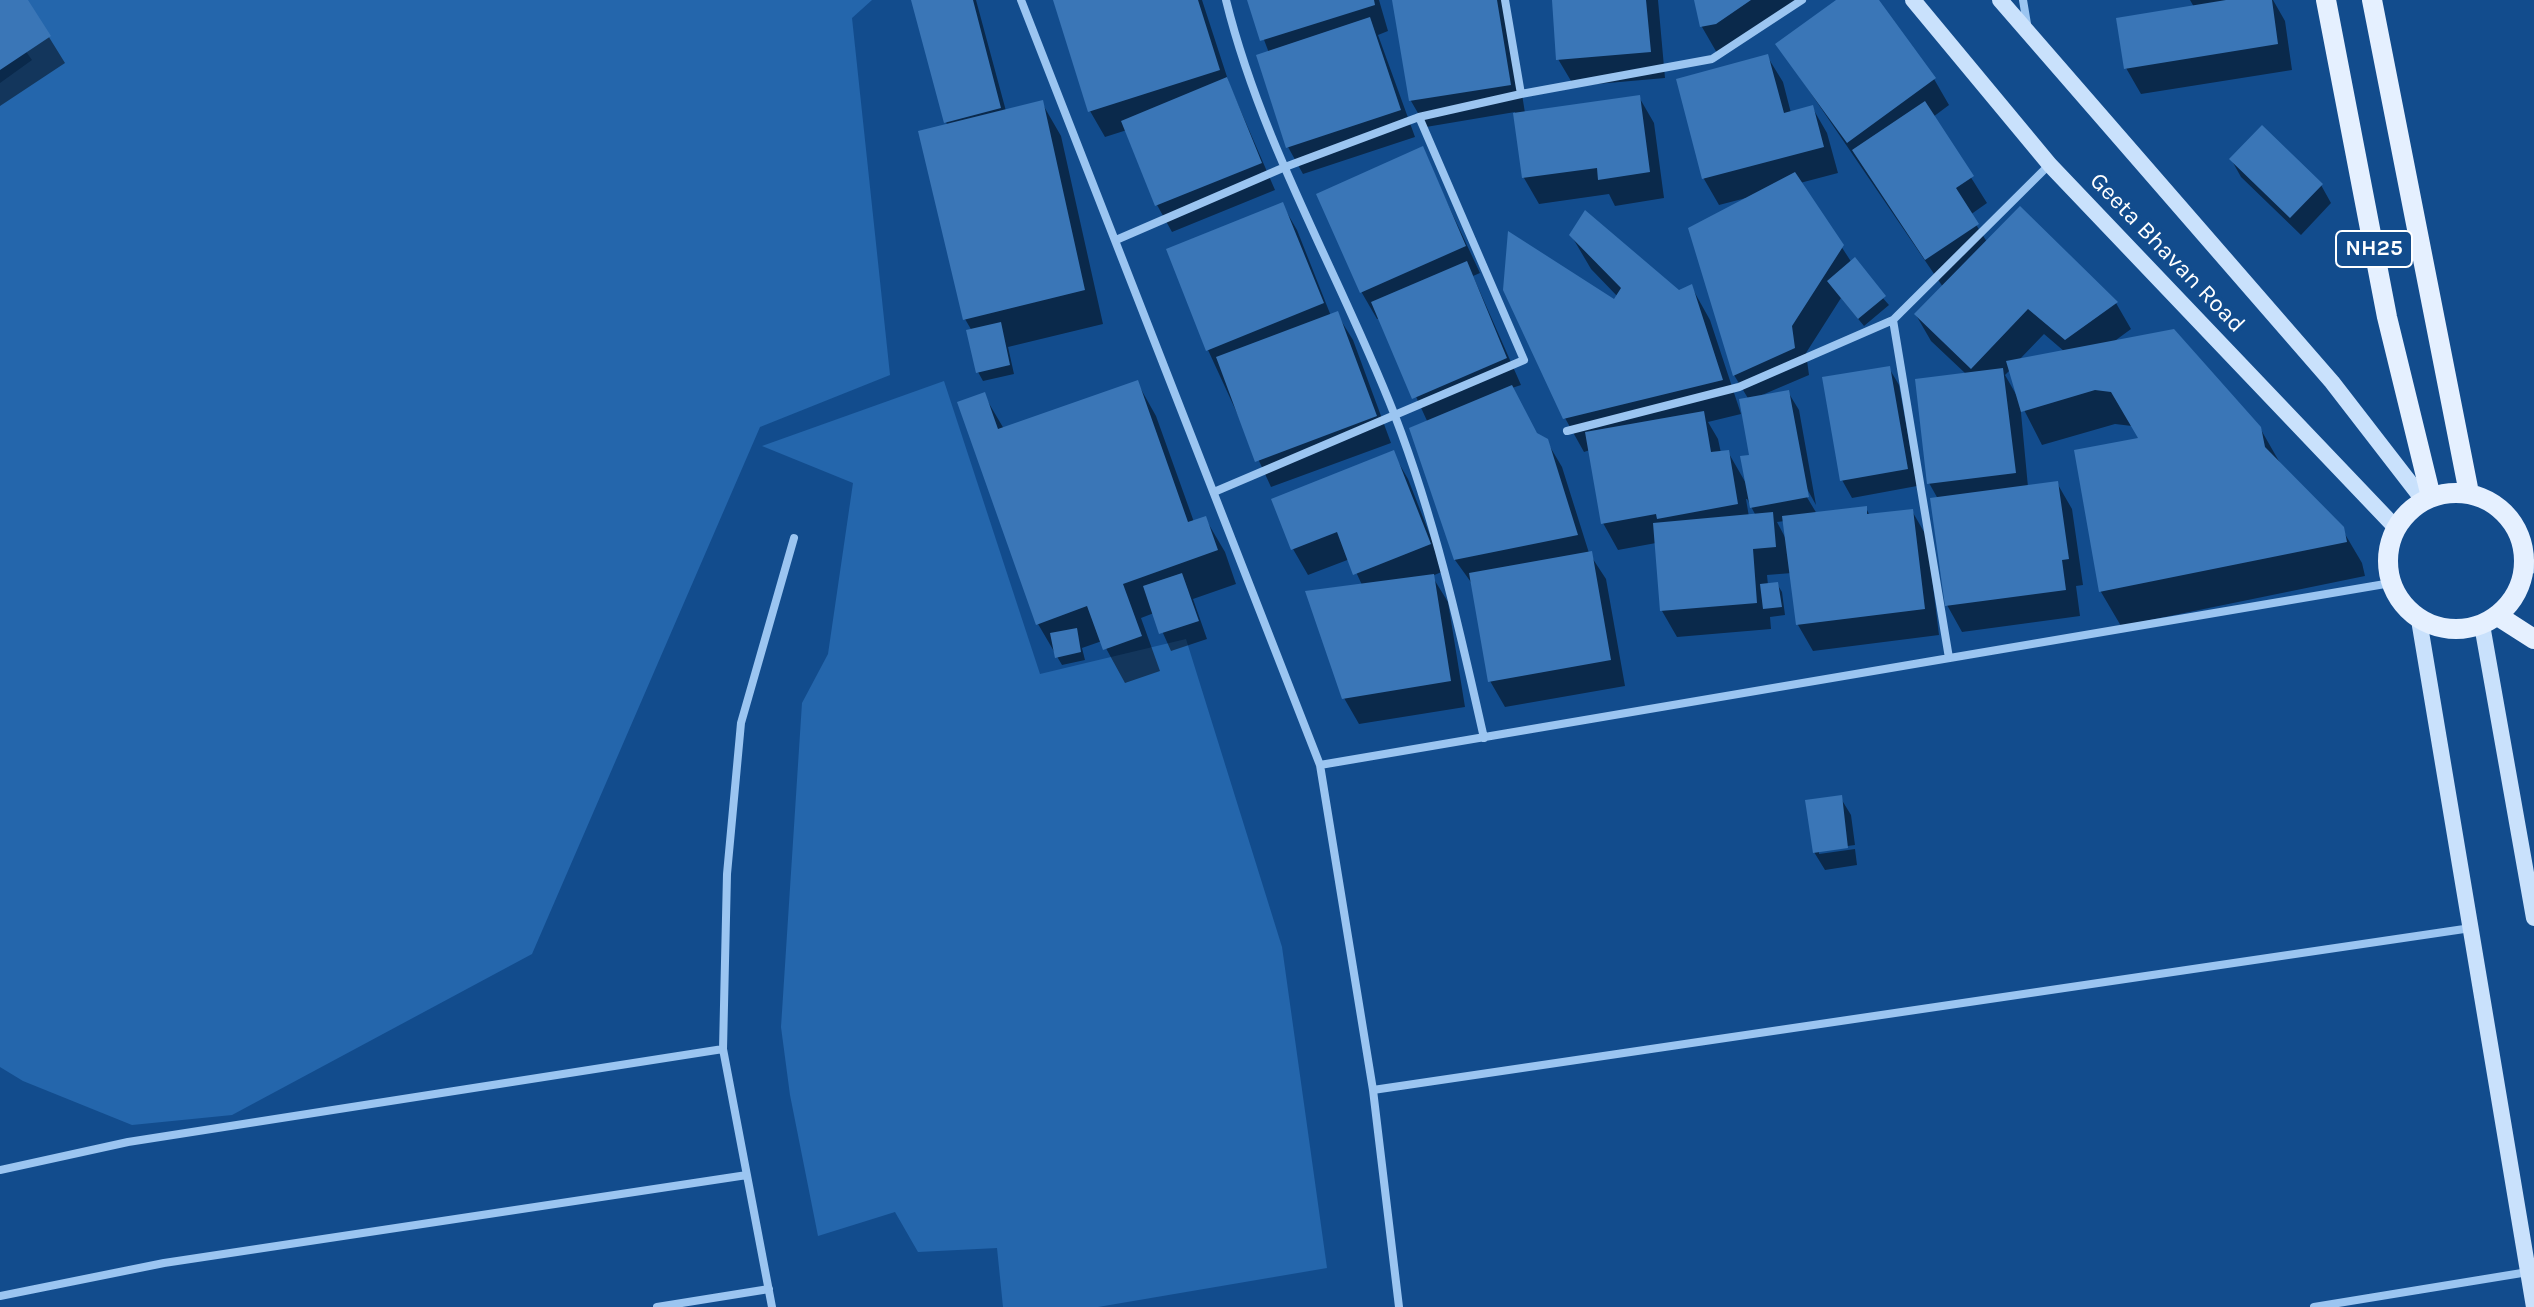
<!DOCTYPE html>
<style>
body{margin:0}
canvas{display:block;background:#124c8d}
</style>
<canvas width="2534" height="1307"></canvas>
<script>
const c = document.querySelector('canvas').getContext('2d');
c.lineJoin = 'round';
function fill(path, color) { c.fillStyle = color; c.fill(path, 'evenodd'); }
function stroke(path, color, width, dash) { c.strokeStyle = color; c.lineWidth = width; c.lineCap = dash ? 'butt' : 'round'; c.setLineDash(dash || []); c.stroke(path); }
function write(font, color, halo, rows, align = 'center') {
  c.font = font + ' Karla,sans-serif'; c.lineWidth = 8; c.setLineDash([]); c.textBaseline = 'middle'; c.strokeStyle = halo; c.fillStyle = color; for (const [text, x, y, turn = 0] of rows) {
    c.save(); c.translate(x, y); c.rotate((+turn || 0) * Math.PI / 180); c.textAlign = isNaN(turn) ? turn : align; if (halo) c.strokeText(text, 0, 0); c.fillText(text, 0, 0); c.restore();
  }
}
const green = new Path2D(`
 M 0,0 L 872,0 L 852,18 L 890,375 L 760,427 L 532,954 L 232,1115 L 132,1125 L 23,1081 L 0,1067 L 0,83 L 32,60 L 0,15 Z
 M 944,381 L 1040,674 L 1186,639 L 1282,947 L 1327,1268 L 1098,1307 L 1003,1307 L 997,1248 L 918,1252 L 895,1212 L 818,1236 L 790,1095 L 781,1027 L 802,703 L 828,654 L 853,483 L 762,446 Z`);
const shadow = new Path2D(`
 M 0,0 L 26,0 L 65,63 L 0,106 Z
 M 915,0 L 976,0 L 1006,111 L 1042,103 L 1061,136 L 1103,324 L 1008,347 L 1014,374 L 983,381 L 978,372 L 972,331 L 965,319 L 947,125 Z
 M 1055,0 L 1202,0 L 1230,86 L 1275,190 L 1172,232 L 1157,205 L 1127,130 L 1105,137 L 1090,111 Z
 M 1249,0 L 1379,0 L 1388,31 L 1378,35 L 1415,137 L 1303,174 L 1288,147 L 1258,57 L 1269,53 Z
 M 1394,0 L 1507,0 L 1525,113 L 1639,97 L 1654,123 L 1664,198 L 1615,206 L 1609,194 L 1539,204 L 1524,178 L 1515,112 L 1426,127 L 1411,101 Z
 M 1554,0 L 1658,0 L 1665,78 L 1574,86 L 1558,59 Z
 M 1697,0 L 1805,0 L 1717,53 L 1702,27 Z
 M 1839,0 L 1876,0 L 1934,79 L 1949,105 L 1933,117 L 1987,203 L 1970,215 L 1987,242 L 2116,303 L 2131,329 L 2112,343 L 2260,428 L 2280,463 L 2342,529 L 2362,563 L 2365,576 L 2121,626 L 2101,592 L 2076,452 L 2140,440 L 2132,426 L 2115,424 L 2042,445 L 2020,402 L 2028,487 L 2057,483 L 2072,509 L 2083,585 L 2076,586 L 2080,616 L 1962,632 L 1947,605 L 1938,499 L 1929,483 L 1966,374 L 1931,341 L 1916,315 L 1943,287 L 1778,45 ZM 2044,334 L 2065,352 L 2019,360 ZM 2011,369 L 2017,396 L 2005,375 Z
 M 2190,0 L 2273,0 L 2285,21 L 2292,70 L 2141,94 L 2126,68 L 2194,7 Z
 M 1767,56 L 1783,82 L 1791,113 L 1812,107 L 1827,133 L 1838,173 L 1800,183 L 1852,263 L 1889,305 L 1864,326 L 1841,298 L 1806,353 L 1809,375 L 1762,395 L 1788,392 L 1799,410 L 1816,505 L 1806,487 L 1802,489 L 1817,514 L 1866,508 L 1870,516 L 1912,511 L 1927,537 L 1939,635 L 1813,651 L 1798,625 L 1792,573 L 1767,575 L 1768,585 L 1777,584 L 1782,592 L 1785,615 L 1770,617 L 1771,629 L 1677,637 L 1662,611 L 1656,543 L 1618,550 L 1603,523 L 1590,450 L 1584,452 L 1565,418 L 1618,297 L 1591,269 L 1571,235 L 1678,292 L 1691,286 L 1710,320 L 1741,414 L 1708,422 L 1718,439 L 1721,453 L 1728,452 L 1747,485 L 1752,456 L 1749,400 L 1734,375 L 1746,198 L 1719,205 L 1704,179 L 1678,81 ZM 1746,499 L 1747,499 L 1756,516 L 1749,517 ZM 1785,521 L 1787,541 L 1777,522 Z
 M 1422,149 L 1480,273 L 1473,276 L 1521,385 L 1512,388 L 1538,436 L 1546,440 L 1562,467 L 1589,553 L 1606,579 L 1625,686 L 1505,707 L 1490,681 L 1473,585 L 1455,560 L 1428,423 L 1380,318 L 1377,319 L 1362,293 L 1319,195 Z
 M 2231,159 L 2321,185 L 2331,203 L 2301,235 L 2241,177 Z
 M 1282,204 L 1297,230 L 1331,316 L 1337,314 L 1353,340 L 1391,443 L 1271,487 L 1208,350 Z
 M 1889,368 L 1899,385 L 1917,486 L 1852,498 L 1842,480 Z
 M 1137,382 L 1156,416 L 1194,522 L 1205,518 L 1225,552 L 1236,584 L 1193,599 L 1207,639 L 1171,651 L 1154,613 L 1141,618 L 1160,671 L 1125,683 L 1102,641 L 1082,648 L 1085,660 L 1062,665 L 1038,624 L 984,395 L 1004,429 Z
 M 1393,453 L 1408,479 L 1444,571 L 1432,576 L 1448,602 L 1465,707 L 1359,724 L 1344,698 L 1362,585 L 1350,559 L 1308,575 L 1293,549 L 1274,500 Z
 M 1840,797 L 1851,815 L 1855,845 L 1819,850 L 1819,854 L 1855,849 L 1857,865 L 1825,870 L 1814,852 Z`);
const building = new Path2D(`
 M 0,0 L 28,0 L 51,36 L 0,70 Z
 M 911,0 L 973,0 L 1001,108 L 944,123 Z
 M 1053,0 L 1198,0 L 1220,70 L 1088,112 Z
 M 1247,0 L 1374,0 L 1375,5 L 1260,41 Z
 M 1392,0 L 1497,0 L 1511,85 L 1409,101 Z
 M 1552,0 L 1646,0 L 1651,52 L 1556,60 Z
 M 1694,0 L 1751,0 L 1716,24 L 1700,27 Z
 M 1836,0 L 1879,0 L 1936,78 L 1847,143 L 1775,44 Z
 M 2226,0 L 2272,0 L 2278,44 L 2124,69 L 2116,18 Z
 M 1370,17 L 1401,110 L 1286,148 L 1256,55 Z
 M 1768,54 L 1784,113 L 1813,105 L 1824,147 L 1702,179 L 1676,79 Z
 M 1227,77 L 1262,163 L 1155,206 L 1121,121 Z
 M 1640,95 L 1650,172 L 1598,180 L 1597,168 L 1522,178 L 1513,113 Z
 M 1043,100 L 1085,290 L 963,320 L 918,131 Z
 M 1925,101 L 1974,176 L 1956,188 L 1979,224 L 1925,260 L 1852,150 Z
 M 2262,125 L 2323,184 L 2290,218 L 2229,159 Z
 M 1423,146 L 1466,246 L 1360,293 L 1316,194 Z
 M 1795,172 L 1844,245 L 1792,326 L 1795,348 L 1733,376 L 1688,228 Z
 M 1283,202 L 1324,303 L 1206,351 L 1166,249 Z
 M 2020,206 L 2118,302 L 2065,340 L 2028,309 L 1971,369 L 1914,314 Z
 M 1585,210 L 1679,290 L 1692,284 L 1723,380 L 1563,419 L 1503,290 L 1508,231 L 1614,299 L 1621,288 L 1569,235 Z
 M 1855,257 L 1886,296 L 1858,319 L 1827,281 Z
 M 1467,261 L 1507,358 L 1412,399 L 1371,302 Z
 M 1338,311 L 1377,416 L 1255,462 L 1216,357 Z
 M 1001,322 L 1010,365 L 976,373 L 966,330 Z
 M 2174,329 L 2261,427 L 2265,447 L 2344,527 L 2347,542 L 2099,592 L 2074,450 L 2138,438 L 2111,392 L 2095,390 L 2021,412 L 2006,361 Z
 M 1890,366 L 1908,469 L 1840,481 L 1822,377 Z
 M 2003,368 L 2016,473 L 1927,484 L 1915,379 Z
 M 1138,380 L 1188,522 L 1206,516 L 1218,550 L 1123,584 L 1142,636 L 1103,650 L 1087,606 L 1036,625 L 957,402 L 985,392 L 998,429 Z
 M 1512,385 L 1537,433 L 1548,439 L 1578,535 L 1454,560 L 1409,428 Z
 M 1789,390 L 1809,497 L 1750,508 L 1740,456 L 1749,455 L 1739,399 Z
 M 1704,411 L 1711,452 L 1729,450 L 1738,504 L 1657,519 L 1656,514 L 1601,524 L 1585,432 Z
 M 1394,450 L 1431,544 L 1353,575 L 1337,532 L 1291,550 L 1271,499 Z
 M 2058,481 L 2069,559 L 2062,560 L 2066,590 L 1945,606 L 1930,498 Z
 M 1867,506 L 1867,514 L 1913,509 L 1925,609 L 1796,625 L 1782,516 Z
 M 1773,512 L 1776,547 L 1753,549 L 1757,603 L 1660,611 L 1653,523 Z
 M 1592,551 L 1611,660 L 1488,682 L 1469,573 Z
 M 1182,573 L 1199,621 L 1159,634 L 1143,586 Z
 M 1434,574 L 1451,681 L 1342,699 L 1305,591 Z
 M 1778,582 L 1782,607 L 1763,609 L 1760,584 Z
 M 1077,628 L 1081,652 L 1055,658 L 1050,633 Z
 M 1842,795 L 1848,848 L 1813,853 L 1805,800 Z`);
const minor = new Path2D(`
 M 1021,0 L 1320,765 L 1373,1090 L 1399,1307
 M 1226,0 C 1262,146 1341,277 1395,416 C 1436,523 1459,627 1484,738
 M 1505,0 L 1521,94
 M 2023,0 L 2027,24
 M 1116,240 L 1285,167 L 1419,117 L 1521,94 L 1712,59 L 1802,0
 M 1893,320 L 1949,658
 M 1567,431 L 1739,387 L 1893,320 L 2049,165
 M 1214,492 L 1524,360 L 1419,117
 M 1320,765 L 2391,583
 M 1373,1090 L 2471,928
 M 0,1170 L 128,1142 L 723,1049
 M 0,1296 L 164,1263 L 747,1175
 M 657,1307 L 769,1289
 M 772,1307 L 723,1049 L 727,874 L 741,723 L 794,538
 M 2314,1307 L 2528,1272`);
const tertiary = new Path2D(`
 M 2524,568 L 2534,566`);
const secondary = new Path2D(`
 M 1913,0 L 2050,165 L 2397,529
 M 2000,0 L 2332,382 L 2424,501
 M 2419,620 L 2534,1307
 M 2482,625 L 2534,918`);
const primary = new Path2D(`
 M 2326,0 L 2387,317 L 2431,497
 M 2372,0 L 2469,493
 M2388 561a68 68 0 1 1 136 0a68 68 0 1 1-136 0Z
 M 2498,616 L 2534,639`);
const shields = [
 [2374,249,76]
];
const shieldNames = [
 ["NH25",2374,249]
];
const streetNames = [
 ["Geeta Bhavan Road",2167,253,46]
];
fill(green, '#2466ac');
fill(shadow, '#0007');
fill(building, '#3a76b7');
stroke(minor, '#9bc5f1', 8);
stroke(tertiary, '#9bc5f1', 14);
stroke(secondary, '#c9e1fc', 16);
stroke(primary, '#e5f0ff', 20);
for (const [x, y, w] of shields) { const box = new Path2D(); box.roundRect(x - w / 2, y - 18, w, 36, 6); c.fillStyle = '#124c8d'; c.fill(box); stroke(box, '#fff', 2); }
write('bold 22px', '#fff', null, shieldNames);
write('24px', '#fff', '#124c8d', streetNames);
</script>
